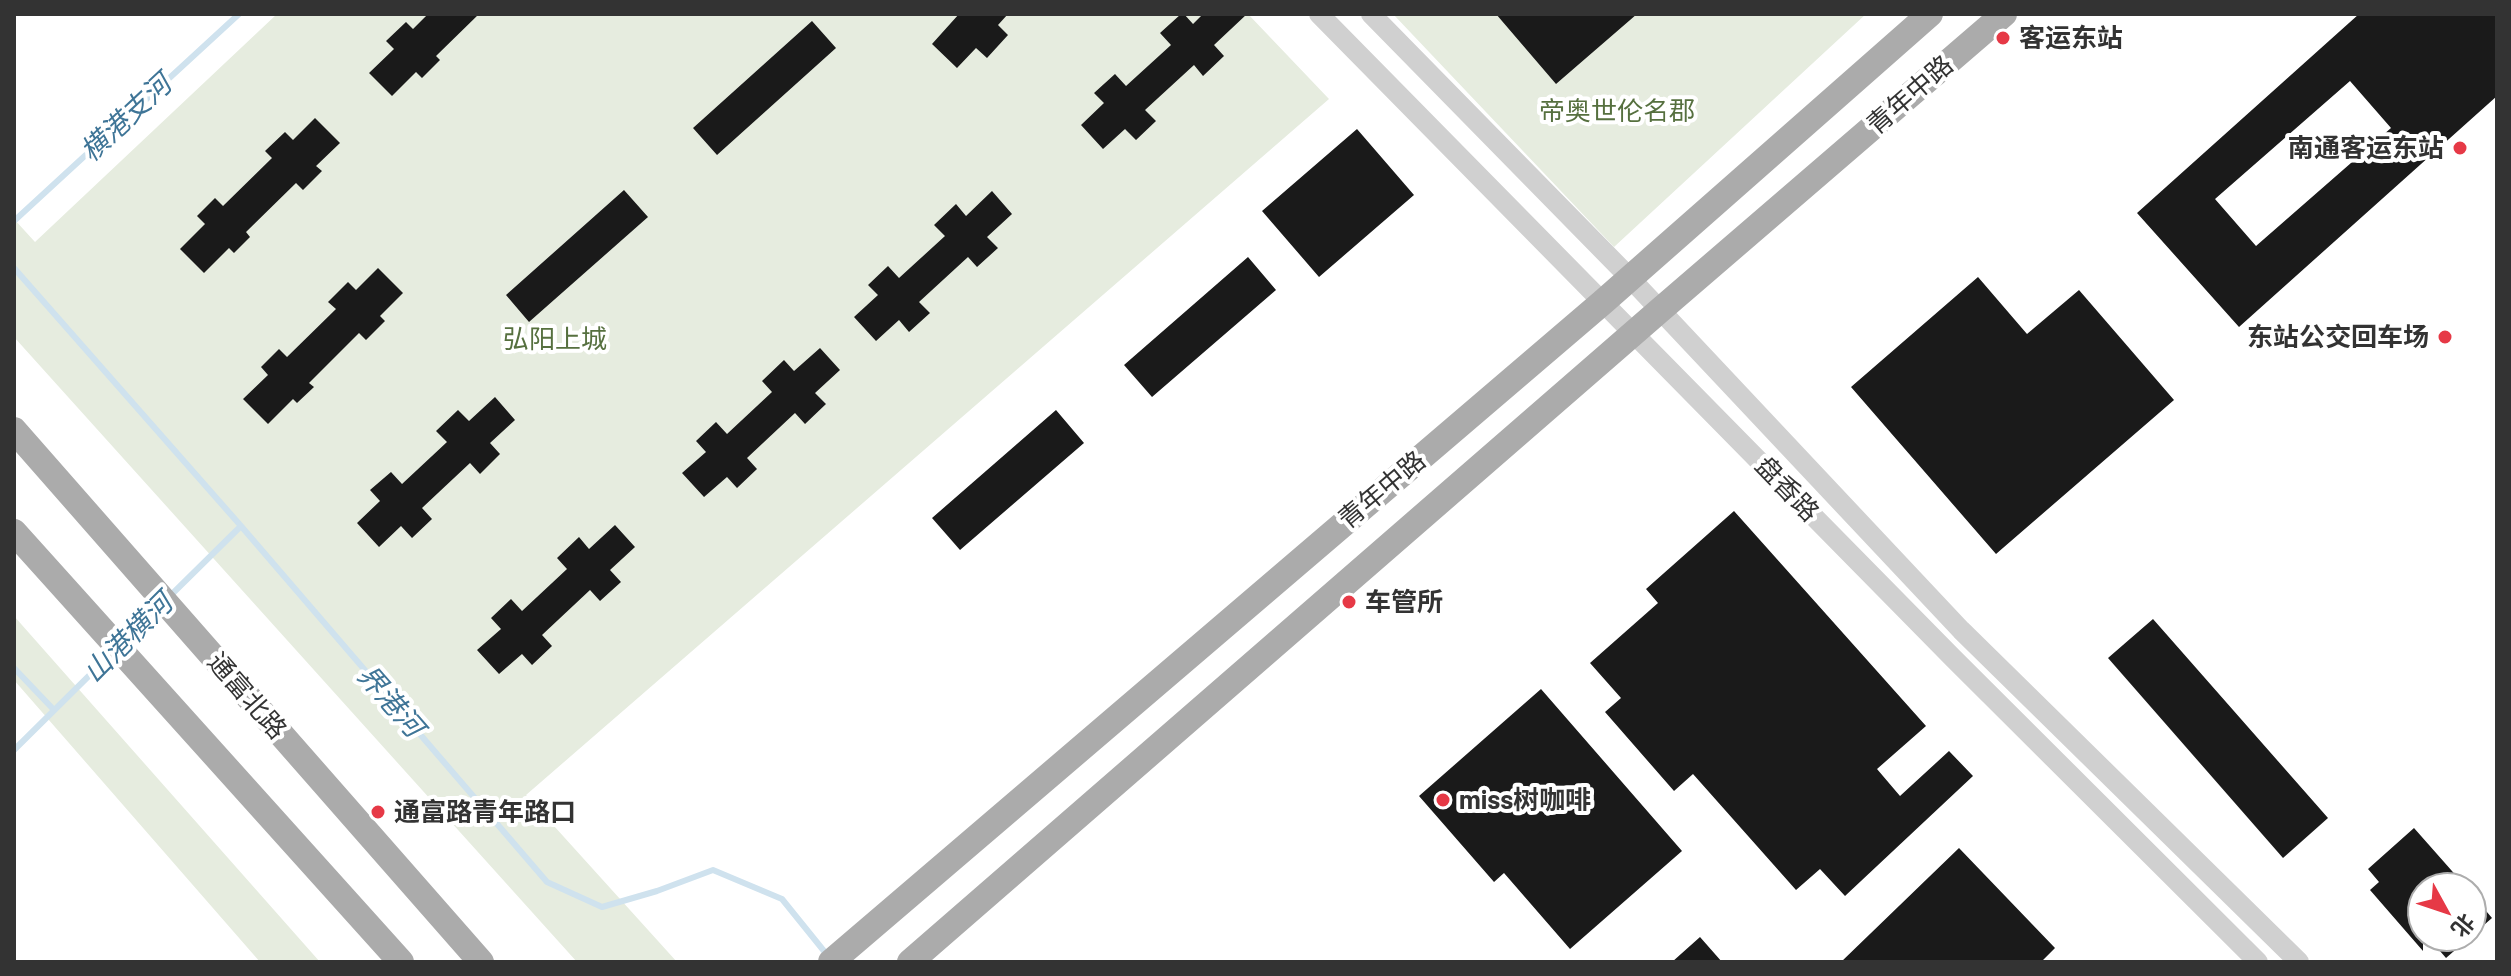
<!DOCTYPE html>
<meta charset="utf-8">
<style>
body{margin:0}
#map{position:relative;width:2511px;height:976px;overflow:hidden;background:#fff;font-family:Barlow,"Noto Sans SC",sans-serif}
canvas{display:block}
.frame{position:absolute;inset:0;border:16px solid #333;pointer-events:none}
.north{position:absolute;left:2407px;top:872px;width:80px;height:80px;box-sizing:border-box;background:#fff;border:2px solid #adadad;border-radius:50%;rotate:130deg;font-size:22px;font-weight:700;line-height:32px;text-align:center;color:#333}
.north::after{content:'';display:block;margin:auto;width:28px;height:36px;background:#e63946;clip-path:polygon(50% 0,100% 100%,50% 72%,0 100%)}
</style>
<div id="map">
<canvas width="2511" height="976"></canvas>
<div class="frame"></div>
<div class="north">北</div>
</div>
<script>
const c = document.querySelector('canvas').getContext('2d');
c.lineJoin = 'round';
function fill(path, color) { c.fillStyle = color; c.fill(path, 'evenodd'); }
function stroke(path, color, width, dash) { c.strokeStyle = color; c.lineWidth = width; c.lineCap = dash ? 'butt' : 'round'; c.setLineDash(dash || []); c.stroke(path); }
function write(font, color, halo, rows, align = 'center') {
  c.font = font + ' Barlow,"Noto Sans SC",sans-serif'; c.lineWidth = 8; c.setLineDash([]); c.textBaseline = 'middle'; c.strokeStyle = halo; c.fillStyle = color; for (const [text, x, y, turn = 0] of rows) {
    c.save(); c.translate(x, y); c.rotate((+turn || 0) * Math.PI / 180); c.textAlign = isNaN(turn) ? turn : align; if (halo) c.strokeText(text, 0, 0); c.fillText(text, 0, 0); c.restore();
  }
}
const green = new Path2D(`
 M 277,14 L 1248,14 L 1329,99 L 526,795 L 677,962 L 577,962 L 14,337 L 14,219 L 35,242 Z
 M 1393,14 L 1866,14 L 1614,247 Z
 M 14,616 L 320,962 L 260,962 L 14,680 Z`);
const stream = new Path2D(`
 M 14,221 L 239,14
 M 14,268 L 241,526 L 547,882 L 602,907 L 657,891 L 713,870 L 782,899 L 828,956
 M 169,597 L 241,526
 M 124,642 L 159,607
 M 14,668 L 54,710
 M 14,750 L 113,652`);
const building = new Path2D(`
 M 428,14 L 479,14 L 436,56 L 440,60 L 422,78 L 416,72 L 392,96 L 369,73 L 394,49 L 386,41 L 406,22 L 413,29 Z
 M 959,14 L 1008,14 L 998,25 L 1008,35 L 987,58 L 976,48 L 957,68 L 932,44 Z
 M 1181,14 L 1184,14 L 1193,24 L 1203,14 L 1247,14 L 1214,45 L 1224,56 L 1203,76 L 1194,65 L 1145,110 L 1156,121 L 1136,140 L 1125,129 L 1103,149 L 1081,125 L 1104,103 L 1094,93 L 1115,74 L 1126,86 L 1171,45 L 1160,33 Z
 M 1496,14 L 1637,14 L 1556,84 Z
 M 2359,14 L 2497,14 L 2497,96 L 2239,327 L 2137,213 ZM 2350,81 L 2391,128 L 2256,246 L 2215,199 Z
 M 812,21 L 836,48 L 717,155 L 693,128 Z
 M 315,118 L 340,143 L 316,166 L 322,171 L 303,190 L 296,183 L 246,232 L 250,237 L 234,253 L 229,248 L 204,273 L 180,249 L 205,224 L 197,216 L 215,198 L 223,206 L 272,158 L 265,151 L 285,132 L 293,140 Z
 M 1357,129 L 1414,195 L 1319,277 L 1262,211 Z
 M 624,190 L 648,217 L 529,322 L 506,295 Z
 M 992,191 L 1012,214 L 987,237 L 998,248 L 977,267 L 968,257 L 919,302 L 930,313 L 909,332 L 899,320 L 876,341 L 854,317 L 878,295 L 868,285 L 888,266 L 899,278 L 945,236 L 934,225 L 956,204 L 966,216 Z
 M 1248,257 L 1276,290 L 1152,397 L 1124,365 Z
 M 378,268 L 403,293 L 380,316 L 385,321 L 366,340 L 359,333 L 309,383 L 314,387 L 297,403 L 293,399 L 268,424 L 243,399 L 268,375 L 261,367 L 279,349 L 287,357 L 336,309 L 328,302 L 348,282 L 356,290 Z
 M 1978,277 L 2027,334 L 2079,290 L 2174,400 L 1996,554 L 1851,387 Z
 M 820,348 L 840,370 L 815,393 L 826,404 L 805,424 L 795,413 L 747,458 L 757,469 L 737,488 L 727,477 L 704,497 L 682,473 L 706,452 L 696,441 L 716,422 L 727,434 L 772,392 L 762,381 L 784,360 L 794,371 Z
 M 495,397 L 515,420 L 490,443 L 500,454 L 480,474 L 470,463 L 422,508 L 432,519 L 412,538 L 401,526 L 379,547 L 357,523 L 380,501 L 370,490 L 391,472 L 402,484 L 447,442 L 436,431 L 458,410 L 469,421 Z
 M 1056,410 L 1084,443 L 960,550 L 932,518 Z
 M 1734,511 L 1926,726 L 1877,769 L 1900,796 L 1949,751 L 1973,776 L 1845,896 L 1820,869 L 1796,890 L 1693,774 L 1674,791 L 1605,712 L 1621,698 L 1590,663 L 1658,603 L 1646,589 Z
 M 615,525 L 635,547 L 610,570 L 621,582 L 600,601 L 590,590 L 542,635 L 552,646 L 532,665 L 522,654 L 499,674 L 477,650 L 501,629 L 491,618 L 511,599 L 522,611 L 567,569 L 557,558 L 579,537 L 589,549 Z
 M 2153,619 L 2328,818 L 2283,858 L 2108,658 Z
 M 1541,689 L 1682,851 L 1570,949 L 1504,873 L 1494,882 L 1419,796 Z
 M 2414,828 L 2467,888 L 2423,888 L 2423,951 L 2370,890 L 2379,882 L 2368,869 Z
 M 1959,848 L 2055,948 L 2041,962 L 1841,962 Z
 M 2471,893 L 2492,918 L 2446,958 L 2427,936 L 2471,936 Z
 M 1700,937 L 1722,962 L 1672,962 Z`);
const tertiary = new Path2D(`
 M 1319,14 L 1953,658 L 2258,962
 M 1371,14 L 1630,278 L 1961,630 L 2299,962`);
const primary = new Path2D(`
 M 14,430 L 481,962
 M 14,532 L 401,962
 M 831,962 L 1603,302 L 1930,14
 M 910,962 L 1659,311 L 2004,14`);
const markers = [
 [2003,38,8,"#e63946"],
 [2460,148,8,"#e63946"],
 [2445,337,8,"#e63946"],
 [1349,602,8,"#e63946"],
 [1443,800,8,"#e63946"],
 [378,812,8,"#e63946"]
];
const poiNames = [
 ["客运东站",2019,38],
 ["南通客运东站",2444,148,"right"],
 ["东站公交回车场",2429,337,"right"],
 ["车管所",1365,602],
 ["miss树咖啡",1459,800],
 ["通富路青年路口",394,812]
];
const streetNames = [
 ["青年中路",1910,95,-41],
 ["盘香路",1787,489,46],
 ["青年中路",1382,490,-40],
 ["通富北路",247,696,49]
];
const parkNames = [
 ["帝奥世伦名郡",1617,111],
 ["弘阳上城",555,339]
];
const waterNames = [
 ["横港支河",126,118,-43],
 ["山港横河",128,638,-45],
 ["界港河",390,701,49]
];
fill(green, '#e6ecdf');
stroke(stream, '#cfe2ee', 6);
fill(building, '#1a1a1a');
stroke(tertiary, '#d0d0d0', 20);
stroke(primary, '#ababab', 26);
for (const [x, y, r, color] of markers) { const dot = new Path2D(); dot.arc(x, y, r, 0, 2 * Math.PI); c.fillStyle = color; c.fill(dot); stroke(dot, '#fff', 3); }
write('bold 26px', '#333', '#fff', poiNames, 'left');
write('26px', '#333', '#fff', streetNames);
write('26px', '#56703f', '#fff', parkNames);
write('italic 28px', '#3f7597', '#fff', waterNames);
</script>
